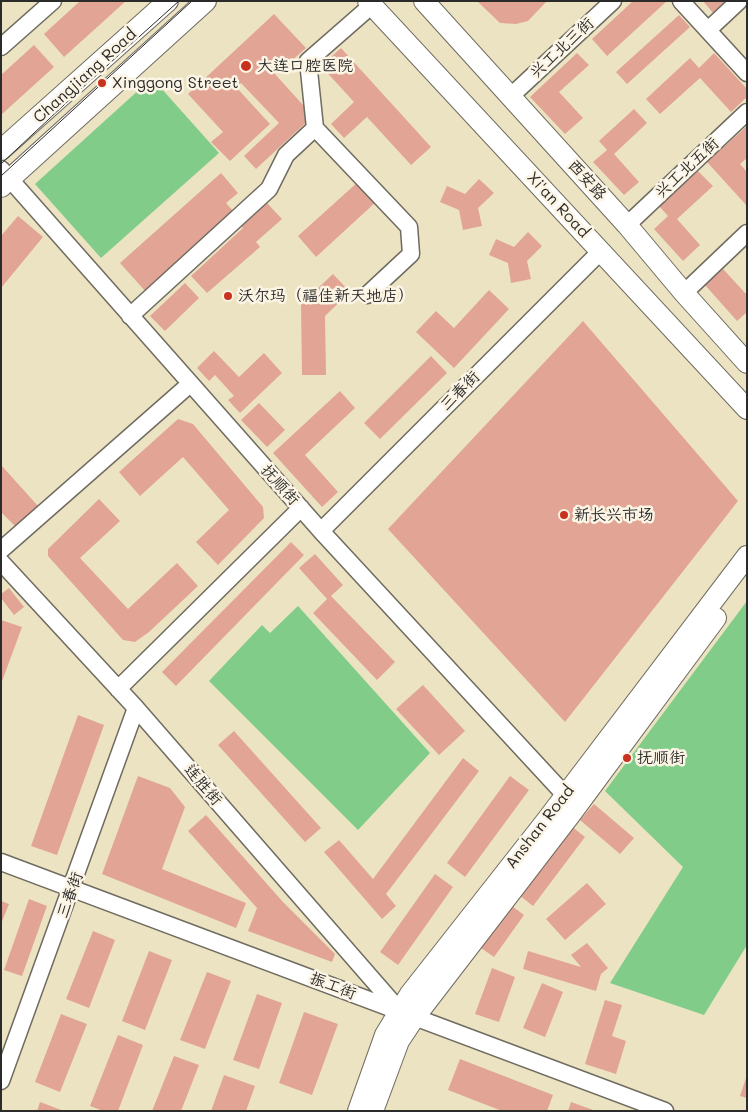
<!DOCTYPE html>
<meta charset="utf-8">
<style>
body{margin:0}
#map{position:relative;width:748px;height:1112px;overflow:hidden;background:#ece3c2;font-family:Mali,sans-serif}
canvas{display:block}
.frame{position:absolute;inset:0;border:2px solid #2b2b2b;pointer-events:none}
</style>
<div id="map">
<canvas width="748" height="1112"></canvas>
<div class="frame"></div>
</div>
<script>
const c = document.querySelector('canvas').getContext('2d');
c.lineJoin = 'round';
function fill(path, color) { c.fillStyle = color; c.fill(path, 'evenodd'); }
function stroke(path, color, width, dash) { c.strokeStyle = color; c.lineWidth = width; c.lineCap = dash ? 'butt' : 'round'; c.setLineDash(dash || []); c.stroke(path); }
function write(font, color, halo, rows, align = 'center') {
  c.font = font + ' Mali,"LXGW WenKai TC",sans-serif'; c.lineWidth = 5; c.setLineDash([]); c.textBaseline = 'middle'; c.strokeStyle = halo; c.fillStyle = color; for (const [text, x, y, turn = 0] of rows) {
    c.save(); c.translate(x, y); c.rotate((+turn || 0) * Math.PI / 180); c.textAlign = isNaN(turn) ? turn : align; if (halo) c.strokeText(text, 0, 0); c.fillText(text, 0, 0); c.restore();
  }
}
const green = new Path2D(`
 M 152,78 L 219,153 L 101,258 L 35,184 Z
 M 747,601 L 747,945 L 704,1015 L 610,983 L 683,867 L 605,791 Z
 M 298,606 L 430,753 L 358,830 L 209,681 L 262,625 L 270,633 Z`);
const building = new Path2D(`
 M 80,1 L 126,1 L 64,57 L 44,34 Z
 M 477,1 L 547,1 L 528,21 L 516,24 L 500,23 Z
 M 633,1 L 667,1 L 607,56 L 592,39 Z
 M 703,1 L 725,1 L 713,13 Z
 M 274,14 L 306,48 L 279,72 L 267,59 L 264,62 L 313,116 L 256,169 L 244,156 L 279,123 L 241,83 L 236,87 L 270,124 L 230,161 L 211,142 L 223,132 L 188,94 Z
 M 679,15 L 690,27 L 627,84 L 616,72 Z
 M 34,45 L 54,67 L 1,115 L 1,75 Z
 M 341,48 L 431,147 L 411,165 L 367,117 L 344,138 L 331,124 L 354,102 L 321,66 Z
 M 577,53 L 589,65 L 559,92 L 583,118 L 565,134 L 530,97 Z
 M 714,53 L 747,89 L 747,97 L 731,112 L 700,78 L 660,114 L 646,99 L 690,58 L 699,68 Z
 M 634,109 L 647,123 L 614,154 L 639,182 L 624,195 L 593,162 L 607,150 L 599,141 Z
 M 747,126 L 747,158 L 740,164 L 747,172 L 747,206 L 707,162 Z
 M 698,171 L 713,186 L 677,219 L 700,245 L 683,261 L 654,229 L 668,216 L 659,206 Z
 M 221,173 L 238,193 L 226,203 L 235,213 L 146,292 L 120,263 Z
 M 479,179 L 494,193 L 478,208 L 482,226 L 463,230 L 459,210 L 440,202 L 447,186 L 465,194 Z
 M 359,181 L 377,201 L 316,257 L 298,236 Z
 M 267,203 L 282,219 L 256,242 L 260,247 L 207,293 L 191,276 L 243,228 L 241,226 Z
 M 18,216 L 43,237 L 1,288 L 1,236 Z
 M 528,232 L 542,246 L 527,261 L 531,279 L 511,283 L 508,263 L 489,255 L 496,239 L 514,247 Z
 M 723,269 L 747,295 L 747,312 L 737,321 L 705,285 Z
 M 333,274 L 350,292 L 325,316 L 326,375 L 302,375 L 301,304 Z
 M 185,283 L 199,298 L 165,331 L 150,316 Z
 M 489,290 L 509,309 L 454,368 L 416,332 L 436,311 L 454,328 Z
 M 583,321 L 738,501 L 565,722 L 388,529 Z
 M 214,351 L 239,377 L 264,353 L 282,373 L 240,413 L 228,400 L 234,396 L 215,375 L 209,381 L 197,368 Z
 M 431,356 L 447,373 L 380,439 L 364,423 Z
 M 340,391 L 355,408 L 305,455 L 338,492 L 322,507 L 273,453 Z
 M 259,403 L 285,430 L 267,447 L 241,420 Z
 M 178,419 L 193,424 L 263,507 L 264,518 L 218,565 L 196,542 L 229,510 L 183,457 L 140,496 L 119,472 Z
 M 1,465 L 38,506 L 15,526 L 1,512 Z
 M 99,499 L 120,521 L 80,558 L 128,609 L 177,563 L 198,586 L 149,632 L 135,642 L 123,640 L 48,556 L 48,549 Z
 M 291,542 L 304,555 L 176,686 L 162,672 Z
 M 315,554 L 343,585 L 331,596 L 395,662 L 377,680 L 313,613 L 327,599 L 299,568 Z
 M 9,588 L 24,607 L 14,615 L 1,598 L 1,594 Z
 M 1,620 L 22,627 L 1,684 Z
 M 423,685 L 465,731 L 439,755 L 396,709 Z
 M 78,715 L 104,725 L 57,855 L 31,846 Z
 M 234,731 L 321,828 L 305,842 L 218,745 Z
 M 463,758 L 479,771 L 386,894 L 396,906 L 382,919 L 324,852 L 339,840 L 373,879 Z
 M 138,776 L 170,788 L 185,807 L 162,869 L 246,903 L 236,928 L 102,874 Z
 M 510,776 L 529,790 L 465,877 L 447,863 Z
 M 594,804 L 634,838 L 620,854 L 580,820 Z
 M 206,815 L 283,902 L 335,954 L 332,962 L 248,931 L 257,908 L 188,831 Z
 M 571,826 L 585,837 L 533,906 L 519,895 Z
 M 435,874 L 453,887 L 398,965 L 380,952 Z
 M 587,883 L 606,904 L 565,940 L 546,919 Z
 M 29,899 L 47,906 L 22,976 L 4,970 Z
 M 1,901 L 9,904 L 1,924 Z
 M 512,906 L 524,915 L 494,957 L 481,948 Z
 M 93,931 L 115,940 L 89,1008 L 66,999 Z
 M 587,943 L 608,968 L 601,974 L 596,991 L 523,969 L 528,951 L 581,967 L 571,955 Z
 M 149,951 L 172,960 L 145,1030 L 122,1021 Z
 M 492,968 L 515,977 L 499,1022 L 475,1014 Z
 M 207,972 L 231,981 L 205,1049 L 180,1040 Z
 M 542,983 L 563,992 L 545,1037 L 523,1028 Z
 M 257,994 L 282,1003 L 259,1069 L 233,1060 Z
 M 605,1000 L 622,1005 L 612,1036 L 626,1041 L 616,1074 L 585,1064 Z
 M 304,1012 L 338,1024 L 312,1095 L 279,1083 Z
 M 61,1014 L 87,1024 L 60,1092 L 35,1082 Z
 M 118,1035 L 143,1045 L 118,1111 L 103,1111 L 90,1106 Z
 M 174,1056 L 199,1065 L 181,1111 L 152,1111 Z
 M 460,1059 L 553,1095 L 547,1111 L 502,1111 L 448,1090 Z
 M 224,1075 L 255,1086 L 246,1111 L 211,1111 Z
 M 746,1078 L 747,1078 L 747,1098 L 740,1096 Z
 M 40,1102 L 64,1111 L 37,1111 Z
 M 571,1102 L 596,1111 L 568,1111 Z`);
const minor = new Path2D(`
 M 681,1 L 747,73
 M 708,30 L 739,1
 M 1,47 L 53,1
 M 511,96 L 613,1
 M 315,128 L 409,227 L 411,254 L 367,295
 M 1,169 L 321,531 L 565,795
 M 627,225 L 747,112
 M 684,293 L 747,233
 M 130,316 L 269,189 L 286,155 L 315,128 L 308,61 L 372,5
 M 321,531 L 601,251
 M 1,550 L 190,384
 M 1,562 L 136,708 L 399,1010
 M 118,689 L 301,508
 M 1,862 L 665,1111
 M 1,1081 L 136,708`);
const major = new Path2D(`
 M 368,1 L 747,409
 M 424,1 L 627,225 L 684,293 L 747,363
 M 1,150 L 168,1
 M 1,187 L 206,1
 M 358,1111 L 385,1035 L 410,994 L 546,821 L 747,556
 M 373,1111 L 399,1041 L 415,1017 L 571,814 L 716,618`);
const tram = new Path2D(`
 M 1,164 L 81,89 L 179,1
 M 1,176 L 192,1`);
const markers = [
 [246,66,6,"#c8321e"],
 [102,83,5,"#c8321e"],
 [228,296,5,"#c8321e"],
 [564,515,5,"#c8321e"],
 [627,758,5,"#c8321e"]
];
const streetNames = [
 ["兴工北三街",562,48,-43],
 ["Changjiang Road",85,76,-42],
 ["兴工北五街",687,168,-43],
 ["西安路",587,180,48],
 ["Xi'an Road",558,205,47],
 ["三春街",460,391,-45],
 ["抚顺街",280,485,48],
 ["连胜街",203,785,49],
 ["Anshan Road",540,827,-52],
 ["三春街",70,895,-70],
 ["振工街",333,986,21]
];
const poiNames = [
 ["大连口腔医院",257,66],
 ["Xinggong Street",112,83],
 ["沃尔玛（福佳新天地店）",238,296],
 ["新长兴市场",574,515],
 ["抚顺街",637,758]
];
fill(green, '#81cc89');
fill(building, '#e2a595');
stroke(minor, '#6f6b60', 19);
stroke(major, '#6f6b60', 22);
stroke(minor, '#fff', 16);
stroke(major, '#fff', 20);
stroke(tram, '#2b2b2b', 1);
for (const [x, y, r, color] of markers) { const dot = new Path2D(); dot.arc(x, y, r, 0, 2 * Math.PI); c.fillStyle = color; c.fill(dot); stroke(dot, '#fcf5e5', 2); }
write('16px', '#2b2b2b', '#fcf5e5', streetNames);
write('16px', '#2b2b2b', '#fcf5e5', poiNames, 'left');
</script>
